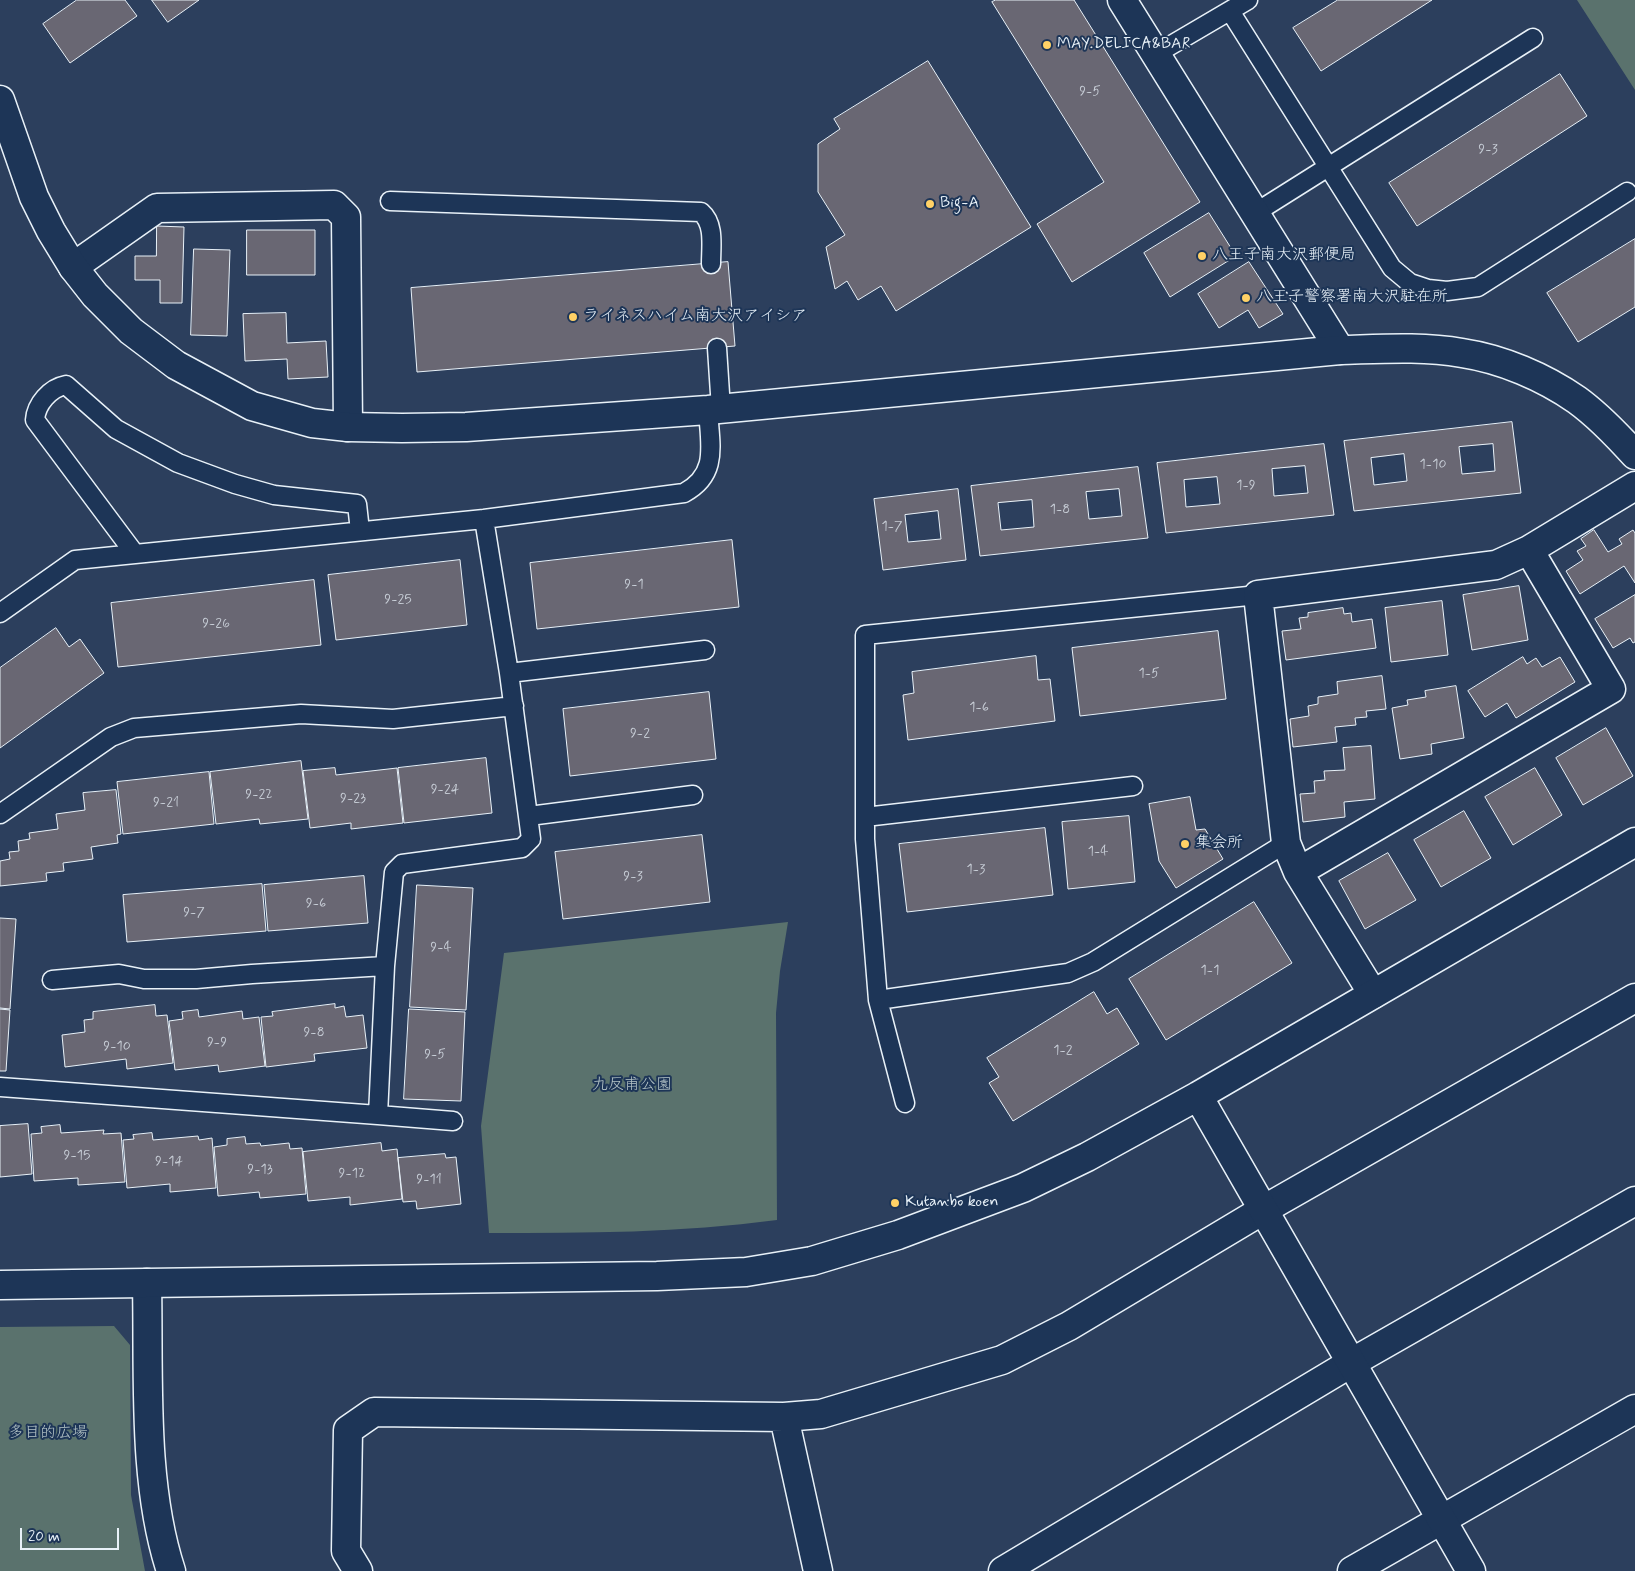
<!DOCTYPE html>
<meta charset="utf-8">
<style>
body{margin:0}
#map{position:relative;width:1635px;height:1571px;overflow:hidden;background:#2c3f5d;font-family:Mynerve,sans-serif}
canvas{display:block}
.scale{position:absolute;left:20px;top:1528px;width:99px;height:22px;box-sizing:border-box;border:2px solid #e8f1f8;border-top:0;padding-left:6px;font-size:15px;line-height:18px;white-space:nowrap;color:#e8f1f8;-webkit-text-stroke:4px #1d3557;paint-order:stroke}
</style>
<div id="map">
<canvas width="1635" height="1571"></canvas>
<div class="scale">20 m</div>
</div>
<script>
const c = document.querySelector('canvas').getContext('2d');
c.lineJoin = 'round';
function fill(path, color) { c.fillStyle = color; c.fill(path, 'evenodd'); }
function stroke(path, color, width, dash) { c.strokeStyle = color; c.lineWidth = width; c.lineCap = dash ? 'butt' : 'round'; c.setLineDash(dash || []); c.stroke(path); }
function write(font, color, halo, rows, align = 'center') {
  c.font = font + ' Mynerve,"Klee One",sans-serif'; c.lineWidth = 4; c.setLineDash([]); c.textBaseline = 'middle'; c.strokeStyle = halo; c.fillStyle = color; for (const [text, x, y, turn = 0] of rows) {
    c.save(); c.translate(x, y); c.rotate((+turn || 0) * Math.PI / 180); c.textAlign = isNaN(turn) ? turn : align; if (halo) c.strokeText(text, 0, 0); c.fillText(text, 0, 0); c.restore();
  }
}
const green = new Path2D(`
 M 1577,0 L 1635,0 L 1635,90 Z
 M 788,922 L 780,971 L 776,1013 L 777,1220 C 681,1233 585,1233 489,1233 L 481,1126 L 504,953 Z
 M 114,1326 L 130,1345 L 131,1495 L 145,1571 L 0,1571 L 0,1327 Z`);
const building = new Path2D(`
 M 77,0 L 125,0 L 137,16 L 70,63 L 43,24 Z
 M 152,0 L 199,0 L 168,22 Z
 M 996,0 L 1074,0 L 1200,202 L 1072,282 L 1037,224 L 1104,182 L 992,2 Z
 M 1338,0 L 1432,0 L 1321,71 L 1293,28 Z
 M 928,61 L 1031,227 L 896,311 L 881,286 L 858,300 L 847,281 L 835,289 L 826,247 L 845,235 L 818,192 L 818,144 L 840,129 L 834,119 Z
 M 1560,74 L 1587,116 L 1417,226 L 1389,183 Z
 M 1209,213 L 1236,256 L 1170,297 L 1144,253 Z
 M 157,226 L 184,227 L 182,303 L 160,303 L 160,280 L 135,280 L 135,256 L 156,256 Z
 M 247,230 L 315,230 L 315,275 L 247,275 Z
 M 1635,239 L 1635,307 L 1578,342 L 1547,293 Z
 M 194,249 L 230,250 L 227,336 L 191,335 Z
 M 728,262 L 735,346 L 417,372 L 411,288 Z
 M 1249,262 L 1283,314 L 1259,328 L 1248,310 L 1219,328 L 1198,294 Z
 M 286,313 L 287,343 L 326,341 L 328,377 L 288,379 L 287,359 L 245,361 L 243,314 Z
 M 1512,422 L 1521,493 L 1354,511 L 1344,441 ZM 1493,444 L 1495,471 L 1462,474 L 1459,447 ZM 1404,454 L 1407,481 L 1374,485 L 1371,458 Z
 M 1324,444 L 1334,515 L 1166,533 L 1157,463 ZM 1305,466 L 1308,493 L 1274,496 L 1272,469 ZM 1217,477 L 1220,504 L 1186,507 L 1184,480 Z
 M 1138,467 L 1148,538 L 980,556 L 971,486 ZM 1119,489 L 1122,516 L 1089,519 L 1086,492 ZM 1032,500 L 1034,527 L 1001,530 L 998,503 Z
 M 958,489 L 966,560 L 883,570 L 874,499 ZM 938,511 L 941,539 L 908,542 L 905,515 Z
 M 1594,530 L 1608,552 L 1622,544 L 1619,539 L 1633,530 L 1635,533 L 1635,583 L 1624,566 L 1580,594 L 1566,571 L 1583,560 L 1577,551 L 1586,546 L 1581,539 Z
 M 732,540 L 739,607 L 537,629 L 530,563 Z
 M 460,560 L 467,625 L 336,640 L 328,575 Z
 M 314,580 L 321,645 L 118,667 L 111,603 Z
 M 1519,586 L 1528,640 L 1472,650 L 1463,595 Z
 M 1635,595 L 1635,642 L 1633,643 L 1630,638 L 1613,648 L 1595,619 Z
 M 1442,601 L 1448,655 L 1391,662 L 1385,608 Z
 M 1343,608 L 1344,614 L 1351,613 L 1352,622 L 1372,619 L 1376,648 L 1286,660 L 1282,631 L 1301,629 L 1299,618 L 1308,617 L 1308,613 Z
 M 56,628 L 69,647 L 80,639 L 104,673 L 0,748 L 0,668 Z
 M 1218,631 L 1226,699 L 1080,716 L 1072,648 Z
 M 1036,656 L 1038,680 L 1050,679 L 1055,721 L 908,740 L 903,695 L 914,693 L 912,672 Z
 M 1523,657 L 1527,664 L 1536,658 L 1542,667 L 1560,657 L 1575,682 L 1516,718 L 1507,703 L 1485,717 L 1468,691 Z
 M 1382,676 L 1386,709 L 1366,711 L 1367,717 L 1355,718 L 1356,725 L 1335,727 L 1337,742 L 1293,747 L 1290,719 L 1309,716 L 1308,706 L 1318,704 L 1318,697 L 1338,694 L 1337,682 Z
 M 1456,686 L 1464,738 L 1431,744 L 1432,754 L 1400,759 L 1392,708 L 1408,705 L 1407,700 L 1426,697 L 1425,691 Z
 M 709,692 L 716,759 L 570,776 L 563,709 Z
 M 1606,728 L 1633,776 L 1583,805 L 1556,758 Z
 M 1371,746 L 1375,799 L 1344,802 L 1345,817 L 1303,822 L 1300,794 L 1315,793 L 1314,781 L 1325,780 L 1324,771 L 1345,770 L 1343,748 Z
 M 486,758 L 492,813 L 404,823 L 398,768 Z
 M 301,761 L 308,819 L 260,824 L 259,819 L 216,824 L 210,772 Z
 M 335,768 L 336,775 L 397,768 L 403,823 L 351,829 L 351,823 L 310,828 L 303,771 Z
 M 1535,768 L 1562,815 L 1513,845 L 1485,797 Z
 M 209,772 L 214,824 L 123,834 L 117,782 Z
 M 116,790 L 121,834 L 117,835 L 118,843 L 91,847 L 93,859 L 63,863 L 64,871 L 46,873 L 47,881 L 0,886 L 0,861 L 10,859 L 9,852 L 19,851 L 18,841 L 30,839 L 29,833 L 58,829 L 56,814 L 85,810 L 83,793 Z
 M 1190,797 L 1196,830 L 1205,829 L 1223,859 L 1176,888 L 1159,861 L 1149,804 Z
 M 1464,811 L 1491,858 L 1441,887 L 1414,840 Z
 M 1129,816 L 1135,882 L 1068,889 L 1062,822 Z
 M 1045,828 L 1053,895 L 907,912 L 899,844 Z
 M 702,835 L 710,902 L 563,919 L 555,852 Z
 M 1388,853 L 1416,900 L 1365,929 L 1339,881 Z
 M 364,876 L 368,923 L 268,931 L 264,885 Z
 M 262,884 L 266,931 L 127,942 L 123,895 Z
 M 417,885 L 473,888 L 466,1010 L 410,1007 Z
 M 1254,902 L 1292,963 L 1166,1040 L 1129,979 Z
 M 0,918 L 16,919 L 10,1009 L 0,1008 Z
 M 1094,992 L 1107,1014 L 1117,1008 L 1139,1044 L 1013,1121 L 989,1083 L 999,1077 L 987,1058 Z
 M 335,1004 L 335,1008 L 344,1006 L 346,1017 L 363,1015 L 367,1048 L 314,1054 L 315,1061 L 266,1067 L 261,1017 L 273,1016 L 272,1012 Z
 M 155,1005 L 156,1016 L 167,1015 L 173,1063 L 127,1069 L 126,1059 L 65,1067 L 62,1035 L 85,1032 L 84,1020 L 93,1019 L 93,1012 Z
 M 0,1009 L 10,1010 L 6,1071 L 0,1071 Z
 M 409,1009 L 465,1012 L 461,1101 L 404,1099 Z
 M 198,1010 L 199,1017 L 242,1011 L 243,1019 L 259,1017 L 265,1066 L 219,1072 L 218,1065 L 175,1070 L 169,1021 L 183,1019 L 182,1012 Z
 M 28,1124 L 32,1174 L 0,1177 L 0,1126 Z
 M 60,1125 L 61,1133 L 104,1130 L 103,1134 L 121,1133 L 125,1182 L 78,1185 L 78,1178 L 34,1181 L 31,1134 L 42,1133 L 41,1127 Z
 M 152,1133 L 153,1140 L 198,1136 L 199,1140 L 212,1138 L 216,1188 L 170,1192 L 170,1184 L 127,1188 L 123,1140 L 134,1139 L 133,1135 Z
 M 245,1137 L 246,1144 L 260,1143 L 261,1146 L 289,1143 L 290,1149 L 302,1148 L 306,1194 L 260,1198 L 259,1192 L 218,1196 L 214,1147 L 227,1145 L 227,1139 Z
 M 381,1143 L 382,1151 L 397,1149 L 402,1199 L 350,1205 L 350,1197 L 308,1201 L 303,1152 Z
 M 445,1154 L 446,1158 L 456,1157 L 461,1204 L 417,1209 L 416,1201 L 403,1202 L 398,1158 Z`);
const lane = new Path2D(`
 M 1230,11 L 1392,268 L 1410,283 L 1428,289 L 1447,291 L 1478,287 L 1627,192
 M 1156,54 L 1248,0
 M 390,201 L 701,212 C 715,224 711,246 711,264
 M 1255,213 L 1533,38
 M 717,348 L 721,409
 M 135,554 L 35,420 C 36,404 50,388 66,385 L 116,429 L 178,463 L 235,484 L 274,495 L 357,504 L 360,531
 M 1258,595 L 865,635 L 865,839 L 878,1000 L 1068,973 L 1093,962 L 1286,843
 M 0,613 L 75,560 L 484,519 L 684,493 C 719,474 710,445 708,410
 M 509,673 L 705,650
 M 0,814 L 111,737 L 134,728 L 301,714 L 393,719 L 514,706
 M 529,816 L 693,795
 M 865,817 L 1133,786
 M 52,980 L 119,974 L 144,979 L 196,979 L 252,974 L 385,966
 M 878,1000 L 905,1103
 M 0,1087 L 378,1115 L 385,966 L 394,872 L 402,864 L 522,848 L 531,839 L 509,673 L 484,519
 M 378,1115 L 453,1121`);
const street = new Path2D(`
 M 1122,0 L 1340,350
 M 73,267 L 157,208 L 334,205 L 346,217 L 348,427
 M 1298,872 L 1611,689 L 1529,550
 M 1373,994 L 1298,872 L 1286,843 L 1258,595 L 1496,565 L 1529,550 L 1635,486
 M 147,1283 C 149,1375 142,1483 171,1571
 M 784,1417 L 818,1571
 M 358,1571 L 346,1551 L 348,1430 L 374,1412 L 784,1417 L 821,1414 L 1002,1360 L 1069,1326 L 1263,1210 L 1635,998
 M 1003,1571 L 1351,1363 L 1635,1201
 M 1352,1571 L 1635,1409`);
const secondary = new Path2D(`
 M 0,100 L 34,197 L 51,231 L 73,267 L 95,295 L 131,331 L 176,365 L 252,406 L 312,423 L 348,427 L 402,428 L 466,427 L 708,410 L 1340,350 C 1381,349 1421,346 1462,353 C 1502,359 1544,377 1577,400 C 1599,416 1617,435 1635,455
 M 1198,1096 L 1471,1571
 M 0,1285 L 657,1276 L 746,1272 L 812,1261 L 898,1235 L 1023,1188 L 1087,1157 L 1198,1096 L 1635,842`);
const markers = [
 [1047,45,5,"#ffd166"],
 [930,204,5,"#ffd166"],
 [1202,256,5,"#ffd166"],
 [1246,298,5,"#ffd166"],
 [573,317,5,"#ffd166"],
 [1185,844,5,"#ffd166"],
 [895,1203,5,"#ffd166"]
];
const numberNames = [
 ["9-5",1090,92],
 ["9-3",1488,150],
 ["1-10",1433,465],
 ["1-9",1246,486],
 ["1-8",1060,510],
 ["1-7",892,527],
 ["9-1",634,585],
 ["9-25",398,600],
 ["9-26",216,624],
 ["1-5",1149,674],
 ["1-6",979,708],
 ["9-2",640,734],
 ["9-24",445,790],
 ["9-22",259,795],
 ["9-23",353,799],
 ["9-21",166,803],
 ["1-4",1098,852],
 ["1-3",976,870],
 ["9-3",633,877],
 ["9-6",316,904],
 ["9-7",194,913],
 ["9-4",441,948],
 ["1-1",1210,971],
 ["9-8",314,1033],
 ["9-9",217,1043],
 ["9-10",117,1047],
 ["1-2",1063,1051],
 ["9-5",435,1055],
 ["9-15",77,1156],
 ["9-14",169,1162],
 ["9-13",260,1170],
 ["9-12",352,1174],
 ["9-11",429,1180]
];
const poiNames = [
 ["MAY.DELICA&BAR",1057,45],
 ["Big-A",940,204],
 ["八王子南大沢郵便局",1212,256],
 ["八王子警察署南大沢駐在所",1256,298],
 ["ライネスハイム南大沢アイシア",583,317],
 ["集会所",1195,844],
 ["Kutanbo koen",905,1203]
];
const parkNames = [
 ["九反甫公園",632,1086],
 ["多目的広場",48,1434]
];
fill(green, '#5a726d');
fill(building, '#696773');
stroke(building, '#e8f1f8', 1);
stroke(lane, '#e8f1f8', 21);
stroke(street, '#e8f1f8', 31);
stroke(secondary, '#e8f1f8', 31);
stroke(lane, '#1d3557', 18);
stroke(street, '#1d3557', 28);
stroke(secondary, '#1d3557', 28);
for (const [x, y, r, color] of markers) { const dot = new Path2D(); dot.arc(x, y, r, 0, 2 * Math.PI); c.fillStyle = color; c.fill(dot); stroke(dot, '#1d3557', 2); }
write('14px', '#c8ced7', null, numberNames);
write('16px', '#e8f1f8', '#1d3557', poiNames, 'left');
write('16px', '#b6c5c7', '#1d3557', parkNames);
</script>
